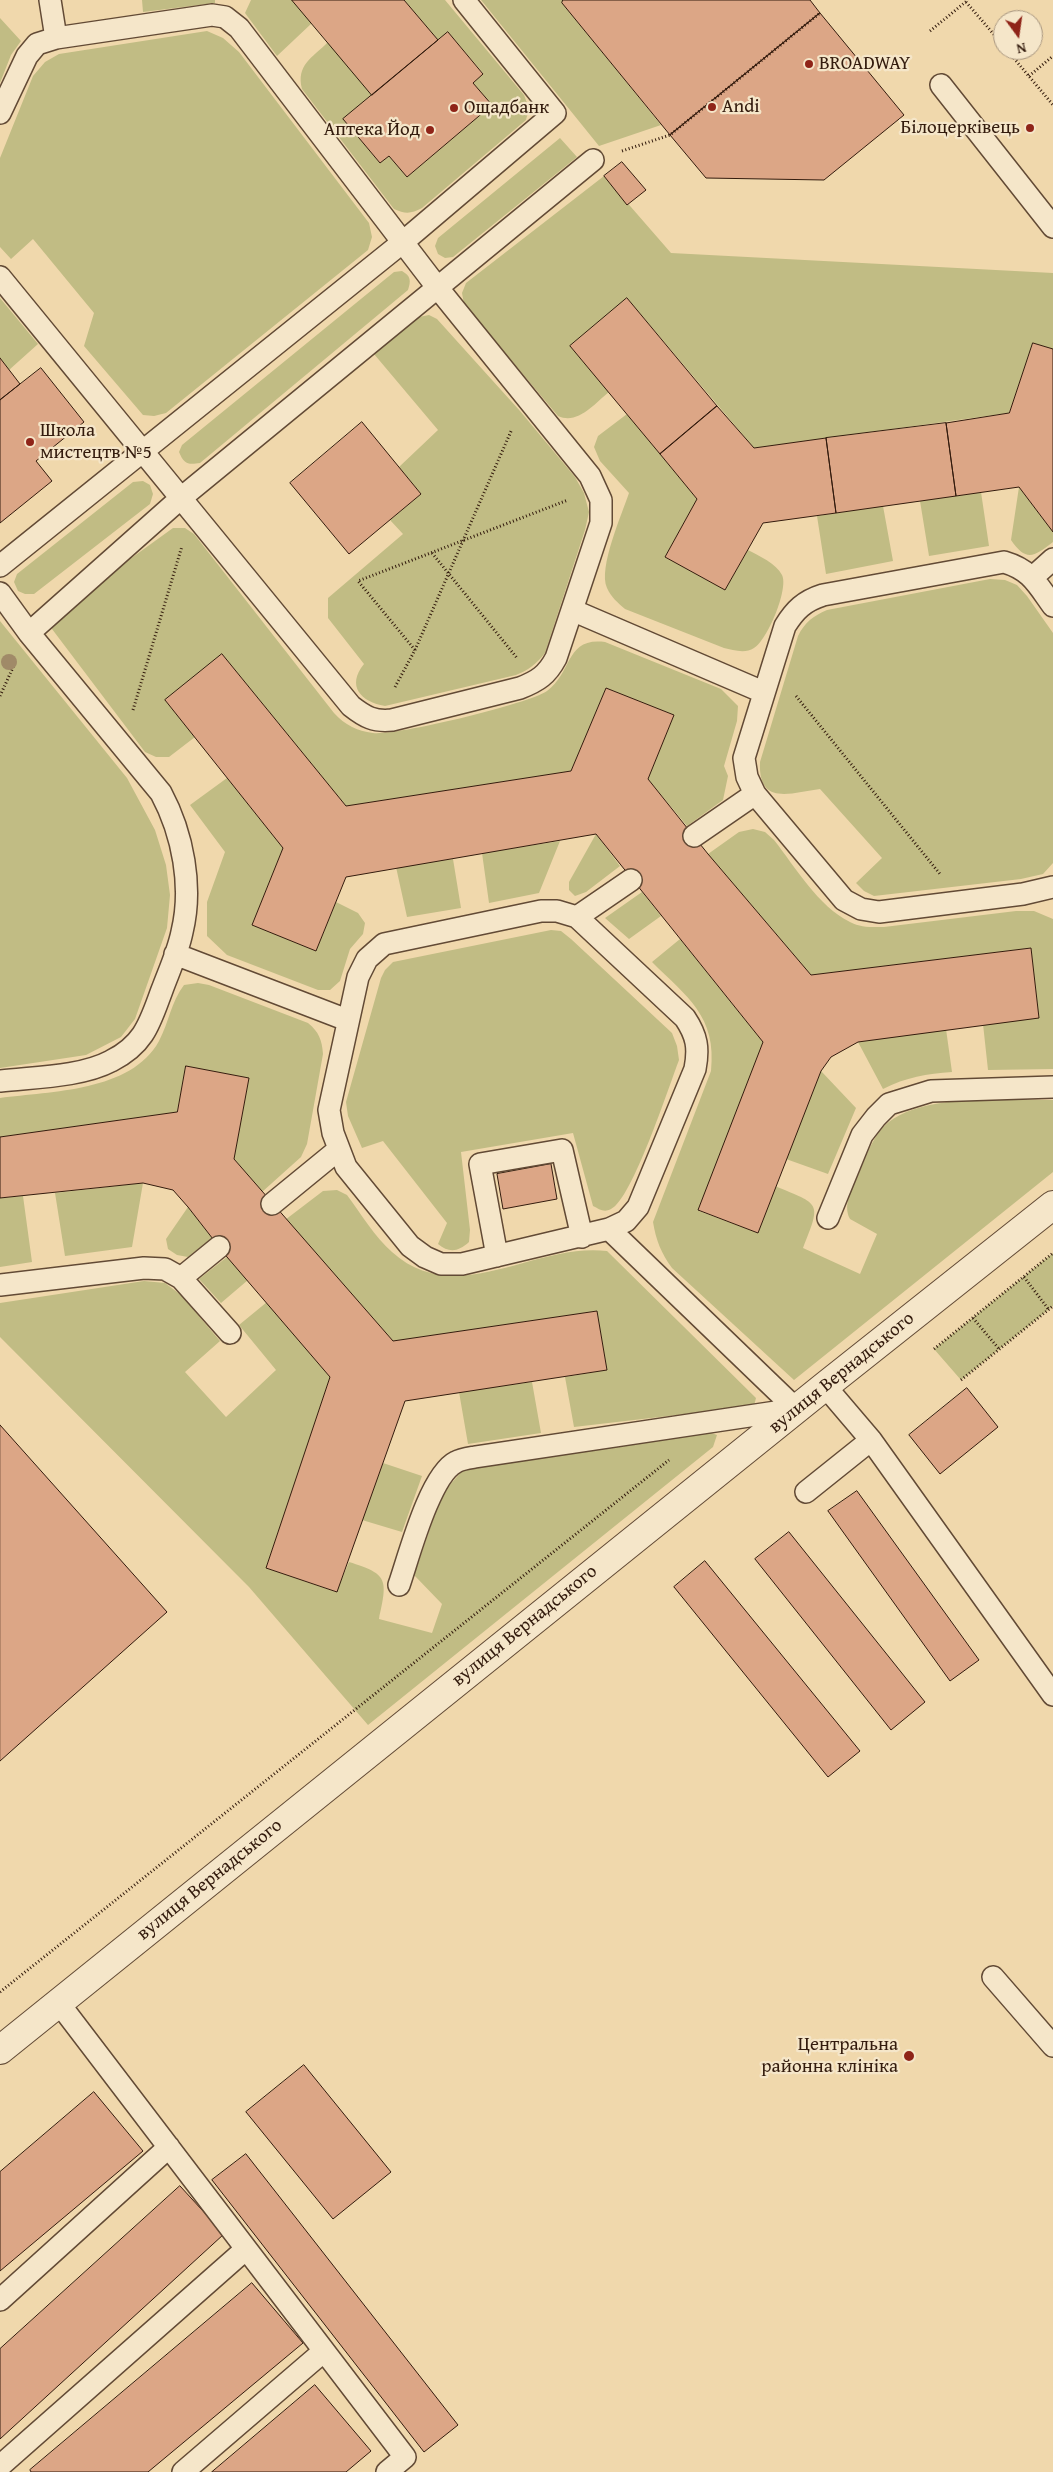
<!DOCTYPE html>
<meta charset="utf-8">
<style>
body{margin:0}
#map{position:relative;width:1053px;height:2472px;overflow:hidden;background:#f0d8ac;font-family:"Gentium Book Plus",serif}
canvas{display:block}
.north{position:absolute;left:993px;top:10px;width:50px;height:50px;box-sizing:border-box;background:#f5e6c9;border:1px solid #a7957e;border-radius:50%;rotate:166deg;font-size:14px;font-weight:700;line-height:20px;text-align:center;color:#331b0d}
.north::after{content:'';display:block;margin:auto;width:18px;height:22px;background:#8f2418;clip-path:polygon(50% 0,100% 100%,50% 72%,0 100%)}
</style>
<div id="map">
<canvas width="1053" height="2472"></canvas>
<div class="north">N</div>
</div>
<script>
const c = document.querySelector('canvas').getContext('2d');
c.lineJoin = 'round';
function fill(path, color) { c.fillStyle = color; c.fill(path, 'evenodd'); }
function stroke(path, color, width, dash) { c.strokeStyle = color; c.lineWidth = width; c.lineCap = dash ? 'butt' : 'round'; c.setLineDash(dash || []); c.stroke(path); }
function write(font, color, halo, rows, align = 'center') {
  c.font = font + ' "Gentium Book Plus",serif'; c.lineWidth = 4.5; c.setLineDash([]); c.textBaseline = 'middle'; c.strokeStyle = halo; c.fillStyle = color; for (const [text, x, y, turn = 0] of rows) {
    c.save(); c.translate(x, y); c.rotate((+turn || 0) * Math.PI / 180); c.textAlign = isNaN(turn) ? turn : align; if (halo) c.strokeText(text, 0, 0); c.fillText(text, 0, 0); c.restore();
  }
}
const green = new Path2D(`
 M 142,0 L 215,0 L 215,3 L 143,12 Z
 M 251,0 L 292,0 L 312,23 L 277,56 L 245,13 Z
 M 404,0 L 445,0 L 524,95 L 529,108 L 526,120 L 422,208 C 411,214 405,214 394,209 L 302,89 C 296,65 312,58 328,42 L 372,95 L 343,119 L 380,163 L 389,156 L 407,177 L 492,105 L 473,83 L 483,73 L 448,32 L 438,40 Z
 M 481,0 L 563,0 L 563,4 L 661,125 L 599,146 Z
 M 0,18 L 21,41 L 11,55 L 0,83 Z
 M 207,31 L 223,38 L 239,52 L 369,223 L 372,237 L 368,250 L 166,413 L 154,416 L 143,415 L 84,346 L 94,313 L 33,239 L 11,259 L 0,247 L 0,158 L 33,76 L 45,62 L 59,54 Z
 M 560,138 L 577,157 L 453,257 L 445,258 L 438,254 L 435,246 L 438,238 Z
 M 604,176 L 671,253 L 1053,273 L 1053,349 L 1033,343 L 1009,413 L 754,448 L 627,298 L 570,346 L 609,392 C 594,404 578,425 558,416 L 464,304 L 462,293 L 466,283 Z
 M 402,271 C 411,276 411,281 408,290 L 200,463 C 188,465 184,464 179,452 L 182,445 L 394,272 Z
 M 0,298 L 38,344 L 9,370 L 0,358 Z
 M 429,315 L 437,319 L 520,411 L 575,477 L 584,493 L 589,512 L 585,530 L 545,653 C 536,664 529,670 516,675 L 385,706 C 361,702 346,686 364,664 L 328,618 L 328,598 L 403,534 L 390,520 L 421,494 L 399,467 L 438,430 L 374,354 L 419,317 Z
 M 627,414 L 697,499 L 665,557 L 725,590 L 748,550 C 759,556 776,563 782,575 C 789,589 767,641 754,648 C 745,654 733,650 724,648 L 625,609 C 618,603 611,597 607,588 C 598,568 622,514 629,493 L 600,461 L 594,447 L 598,436 Z
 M 143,481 L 150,485 L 153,494 L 150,504 L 34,594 L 25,594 L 18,591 L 14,582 L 17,574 L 133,482 Z
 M 1019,487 L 1053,532 L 1053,542 C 1034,557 1026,562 1011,540 Z
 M 981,492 L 989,546 L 929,556 L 920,501 Z
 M 883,506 L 893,561 L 826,574 L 817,516 Z
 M 173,528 L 185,528 L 194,534 L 334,713 C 345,725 357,731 373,733 C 396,736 528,704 547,691 C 573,672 565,637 605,642 L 721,689 L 738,706 L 737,721 L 724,766 L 728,776 L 723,800 L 687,826 L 648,779 L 674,715 L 606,688 L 571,771 L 346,806 L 222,654 L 165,700 L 195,737 L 169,757 L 156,757 L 145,752 L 52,629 L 53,621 L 58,611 Z
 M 990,579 L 1005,580 L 1017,585 L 1027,596 L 1053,633 L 1053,863 L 1043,874 L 1021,879 L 874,896 L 864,891 L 856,883 L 882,858 L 820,789 C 790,793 758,806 760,762 L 798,636 C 805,622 813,616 827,610 Z
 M 0,621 L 127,778 L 155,830 L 166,865 L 170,895 L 167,928 L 135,1019 L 121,1037 L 86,1055 L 0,1068 Z
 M 227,778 L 283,848 L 252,925 L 316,951 L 336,902 L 358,913 L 365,923 L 363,934 L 350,949 L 340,981 L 330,990 L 318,990 L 227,955 L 207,936 L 207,902 L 225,852 L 190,805 Z
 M 753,829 L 765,832 L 774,840 C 796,868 818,906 850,922 C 861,928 873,927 884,927 L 1016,911 L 1034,911 L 1053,919 L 1053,1069 L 988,1070 L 983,1024 L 1039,1018 L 1031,948 L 811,975 L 708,854 L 739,832 Z
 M 596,834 L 620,866 L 586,892 L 575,896 L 569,890 L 569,882 Z
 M 560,841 L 539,893 L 489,903 L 482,853 Z
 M 453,859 L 461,908 L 407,917 L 396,867 Z
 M 642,892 L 661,916 L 629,939 L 605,918 Z
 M 551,930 L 561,931 L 571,939 L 672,1033 L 677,1046 L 679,1060 C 669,1086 632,1200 611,1209 C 604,1213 599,1209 593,1206 L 573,1133 L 461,1152 L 470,1230 L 469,1242 C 458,1252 449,1253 438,1244 L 447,1223 L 383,1141 L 362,1148 L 348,1116 L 346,1102 L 381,978 L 385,970 L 393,962 Z
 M 680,939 L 763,1042 L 699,1211 L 758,1233 L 775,1186 C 820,1205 822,1201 803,1248 L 860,1274 L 877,1234 L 850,1219 C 842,1204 853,1188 859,1173 C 865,1160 870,1144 879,1132 C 909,1091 1006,1100 1053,1100 L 1053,1172 L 794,1380 L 672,1268 C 661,1253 656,1240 653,1222 L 711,1071 C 717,1016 687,997 652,962 Z
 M 198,983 L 209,985 L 308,1023 C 319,1032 322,1040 323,1054 L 307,1144 L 301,1157 L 262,1192 L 234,1159 L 249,1078 L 186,1066 L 177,1112 L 0,1137 L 0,1098 C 51,1091 131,1092 159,1041 C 169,1022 171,1002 184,985 Z
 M 946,1029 L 952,1072 C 927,1074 906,1077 883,1089 L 858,1042 Z
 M 821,1071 L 856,1108 L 828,1174 L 786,1159 Z
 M 143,1183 L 132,1247 L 65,1256 L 55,1193 Z
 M 337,1190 L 347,1195 C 361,1214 375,1237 392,1252 C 456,1310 535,1242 607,1251 L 756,1398 L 754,1406 L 574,1427 L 565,1377 L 607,1370 L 597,1311 L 393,1341 L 285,1220 L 323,1191 Z
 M 23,1196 L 32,1262 L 0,1267 L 0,1198 Z
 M 188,1207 L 212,1238 L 188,1257 L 177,1255 L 168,1249 L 166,1239 Z
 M 1053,1253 L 1053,1306 L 961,1380 L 934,1349 Z
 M 227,1257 L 248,1280 L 221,1303 L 199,1279 Z
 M 144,1281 L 165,1283 L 181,1295 L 220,1341 L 185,1372 L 226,1417 L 276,1370 L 239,1325 L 267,1302 L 330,1377 L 266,1568 L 336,1592 L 349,1562 C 388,1574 388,1579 379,1619 L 432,1633 L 442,1604 L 414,1575 L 442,1494 L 462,1471 L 480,1466 L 706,1431 L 717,1435 L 713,1447 L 368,1725 L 249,1587 L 0,1337 L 0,1303 Z
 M 532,1382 L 541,1433 L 468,1444 L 459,1392 Z
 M 383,1463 L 422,1476 L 402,1532 L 362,1520 Z`);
const building = new Path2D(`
 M 292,0 L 404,0 L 438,40 L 372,95 Z
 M 563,0 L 810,0 L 820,13 L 670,135 L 562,3 Z
 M 820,13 L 904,115 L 824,180 L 706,178 L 670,135 Z
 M 448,32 L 483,74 L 473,83 L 492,105 L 407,177 L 389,156 L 380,163 L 343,119 Z
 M 622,162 L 646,190 L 627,205 L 604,176 Z
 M 627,298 L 717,406 L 660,454 L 570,346 Z
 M 1033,343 L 1053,349 L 1053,532 L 1019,487 L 956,496 L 946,423 L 1009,413 Z
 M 0,358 L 20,384 L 0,400 Z
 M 41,368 L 84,422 L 36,461 L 52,481 L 0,523 L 0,400 Z
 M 717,406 L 754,448 L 826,438 L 836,513 L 763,523 L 725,590 L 665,557 L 697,499 L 660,454 Z
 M 362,422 L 421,494 L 349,554 L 290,483 Z
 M 946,423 L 956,496 L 836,513 L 826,438 Z
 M 222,654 L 346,806 L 571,771 L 606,688 L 674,715 L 648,779 L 708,854 L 811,975 L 1031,948 L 1039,1018 L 858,1042 L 831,1057 L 821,1071 L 758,1233 L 698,1210 L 763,1042 L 596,834 L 346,877 L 316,951 L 252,925 L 283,848 L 165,700 Z
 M 186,1066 L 249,1078 L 234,1159 L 393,1341 L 597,1311 L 607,1370 L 405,1401 L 337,1592 L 266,1568 L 330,1377 L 227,1257 L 188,1207 L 173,1190 L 143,1183 L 0,1198 L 0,1137 L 177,1112 Z
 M 551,1164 L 557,1199 L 503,1209 L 497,1174 Z
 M 967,1388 L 998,1427 L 940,1474 L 909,1435 Z
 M 0,1425 L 167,1612 L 0,1761 Z
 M 857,1491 L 979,1660 L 950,1681 L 828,1511 Z
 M 789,1532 L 925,1702 L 891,1730 L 755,1559 Z
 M 705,1561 L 860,1751 L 828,1777 L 674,1587 Z
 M 304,2065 L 391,2172 L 333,2219 L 246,2112 Z
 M 94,2092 L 143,2151 L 0,2271 L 0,2172 Z
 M 246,2154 L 458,2425 L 424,2452 L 212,2180 Z
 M 180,2186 L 224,2234 L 0,2439 L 0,2349 Z
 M 252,2283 L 303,2343 L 148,2472 L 31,2472 L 30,2470 Z
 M 315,2385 L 371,2451 L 346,2472 L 212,2472 Z`);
const path = new Path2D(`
 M 966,2 L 1003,45
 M 930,31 L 968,0
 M 1007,50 L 1053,105
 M 1029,76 L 1053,56
 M 622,151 L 670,135 L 820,13
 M 432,553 L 517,658
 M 415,650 L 358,581 L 568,500
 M 395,687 L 415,650 L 512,429
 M 0,696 L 15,663
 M 796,696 L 940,874
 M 133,710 L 182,546
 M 1024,1277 L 1049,1310
 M 973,1318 L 999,1349
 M 934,1349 L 1053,1253
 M 961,1380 L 1053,1306
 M 0,1992 L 669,1460`);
const service = new Path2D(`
 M 50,0 L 56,38
 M 941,85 L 1053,227
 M 0,113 L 27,56 L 37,44 L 56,38 L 212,15 L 225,17 L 239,28 L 437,287 L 590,476 L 601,500 L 601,523 L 556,658 C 547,675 538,681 520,688 L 392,720 C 374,722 365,717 351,706 L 0,277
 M 0,566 L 403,242 L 555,113 L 464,0
 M 1033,577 L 1053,559
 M 0,593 L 29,633 L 161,793 C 183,834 193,887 182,932 C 178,952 169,971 162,990 C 150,1022 145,1044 111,1061 C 81,1077 34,1077 0,1081
 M 1053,606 C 1037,584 1031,570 1004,562 L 823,595 C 804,601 795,610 785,626 L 744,758 L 747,777 L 755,794 L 844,900 L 861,909 L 879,912 L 1023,894 L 1053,887
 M 572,610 L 763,692
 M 29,633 L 181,498 L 593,160
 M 694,836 L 755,794
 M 541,911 L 557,911 L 577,917 L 685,1018 C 697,1036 699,1048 695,1069 L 638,1207 L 626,1221 L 609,1229 L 462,1264 L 441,1264 L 425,1257 L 410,1246 L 346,1167 L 333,1133 L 329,1110 L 358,977 L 367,959 L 384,944 Z
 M 577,917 L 631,880
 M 175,954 L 347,1020
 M 272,1204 L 338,1150
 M 828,1218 L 862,1135 L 876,1117 L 889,1104 L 931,1091 L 1053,1087
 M 609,1229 L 796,1409
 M 497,1256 L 480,1164 L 562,1150 L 582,1237
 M 181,1278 L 219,1247
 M 0,1285 L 144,1268 L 165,1269 L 181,1278 L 230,1333
 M 825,1386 L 871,1440 L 1053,1695
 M 806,1492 L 871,1440
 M 399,1585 C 409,1556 430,1475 456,1462 C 461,1459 469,1458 475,1457 L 796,1409
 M 993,1977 L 1053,2046
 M 58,2002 L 405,2457 L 387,2472
 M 0,2300 L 169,2147
 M 0,2466 L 246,2249
 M 183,2472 L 324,2351`);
const tertiary = new Path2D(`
 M 0,2050 L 825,1386 L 1053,1205`);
const trees = [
 [9,662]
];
const markers = [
 [809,64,5,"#8f2418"],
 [712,107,5,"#8f2418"],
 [454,108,5,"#8f2418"],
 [1030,128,5,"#8f2418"],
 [430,130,5,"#8f2418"],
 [30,442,5,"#8f2418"],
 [909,2056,6,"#8f2418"]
];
const poiNames = [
 ["BROADWAY",819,64],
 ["Andi",722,107],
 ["Ощадбанк",464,108],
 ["Білоцерківець",1020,128,"right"],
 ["Аптека Йод",420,130,"right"],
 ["Школа",40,431],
 ["мистецтв №5",40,453],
 ["Центральна",898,2045,"right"],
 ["районна клініка",898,2067,"right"]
];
const streetNames = [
 ["вулиця Вернадського",842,1373,-39],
 ["вулиця Вернадського",525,1626,-39],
 ["вулиця Вернадського",210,1880,-39]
];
fill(green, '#c1bc84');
fill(building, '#dca686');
stroke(building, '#331b0d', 1);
stroke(service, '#624a35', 24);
stroke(tertiary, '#624a35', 30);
stroke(path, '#331b0d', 3, [1, 2.5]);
stroke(service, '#f5e6c9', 21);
stroke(tertiary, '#f5e6c9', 28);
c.fillStyle = '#a08a68';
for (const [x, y] of trees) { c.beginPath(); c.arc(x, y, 8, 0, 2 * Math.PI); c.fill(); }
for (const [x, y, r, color] of markers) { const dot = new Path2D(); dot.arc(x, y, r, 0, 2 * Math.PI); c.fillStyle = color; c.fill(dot); stroke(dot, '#f5e6c9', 2); }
write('19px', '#331b0d', '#f5e6c9', poiNames, 'left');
write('19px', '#331b0d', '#f5e6c9', streetNames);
</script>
